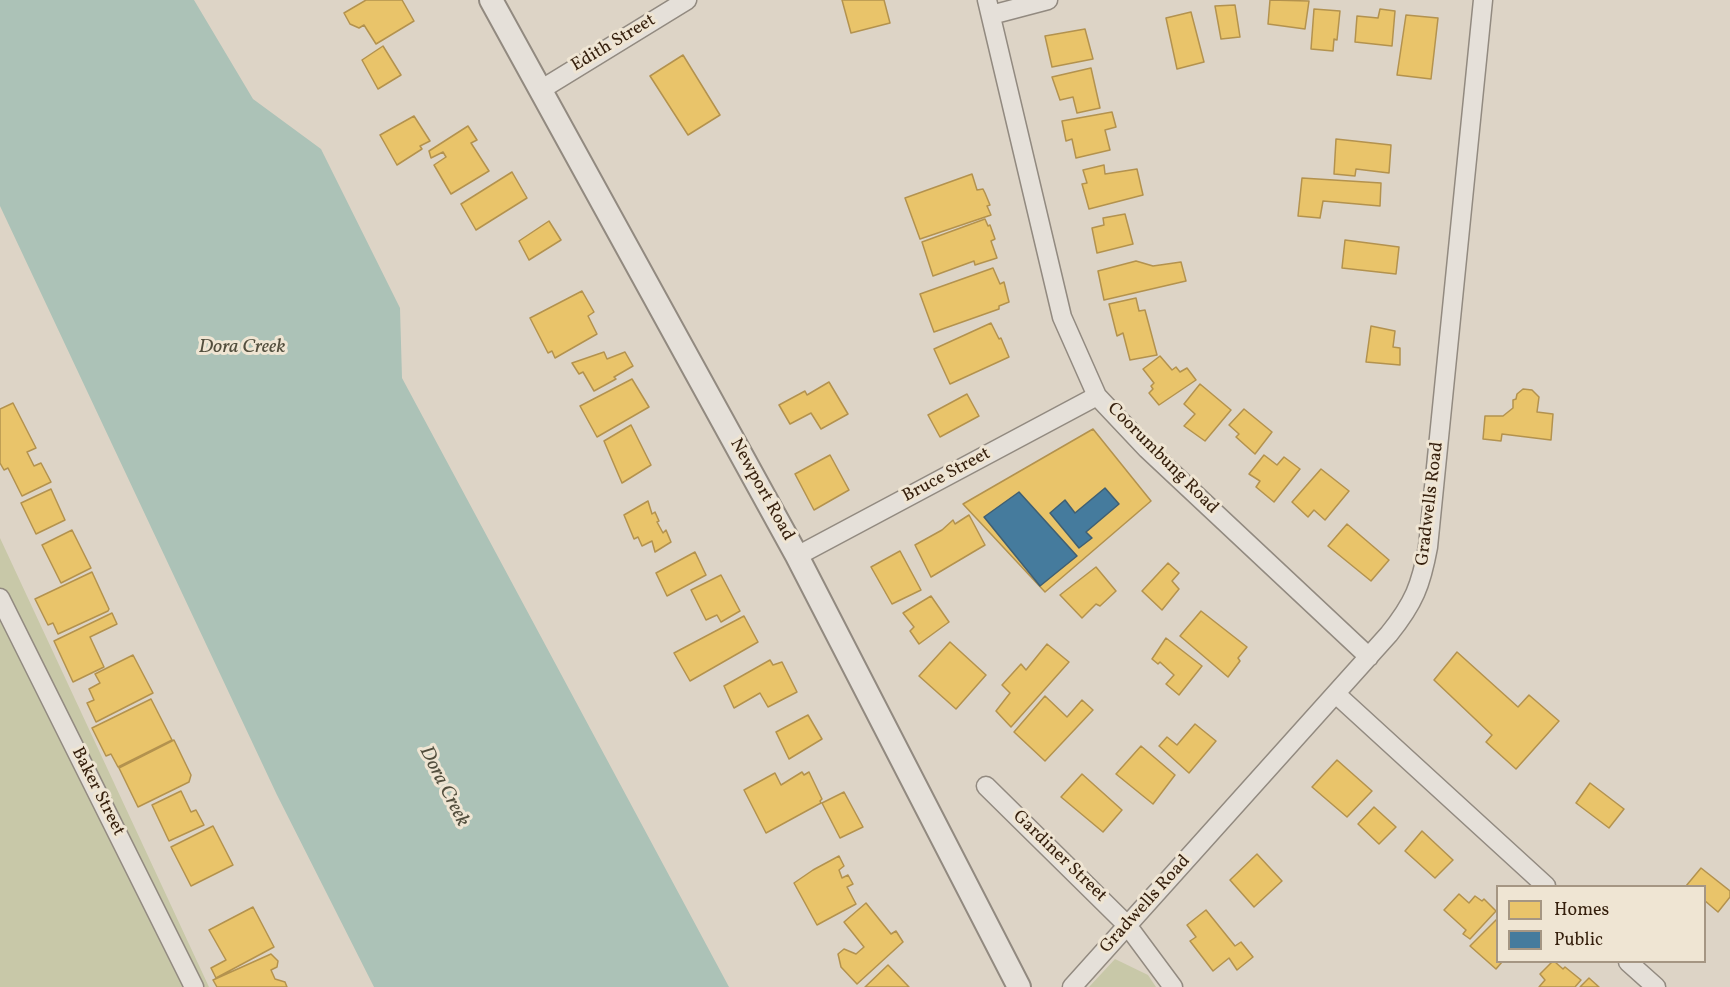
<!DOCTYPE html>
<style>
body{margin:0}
#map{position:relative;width:1730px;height:987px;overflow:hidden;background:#ddd4c6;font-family:Vollkorn,serif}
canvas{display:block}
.legend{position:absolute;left:1496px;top:885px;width:210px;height:78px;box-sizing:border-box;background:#efe5d3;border:2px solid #a59683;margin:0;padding:8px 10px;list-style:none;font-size:18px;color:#351f0c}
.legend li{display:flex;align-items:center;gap:12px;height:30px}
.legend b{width:30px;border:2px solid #a59683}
</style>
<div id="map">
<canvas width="1730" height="987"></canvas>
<ul class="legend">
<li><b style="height:16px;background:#e9c46a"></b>Homes</li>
<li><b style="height:16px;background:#457b9d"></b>Public</li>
</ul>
</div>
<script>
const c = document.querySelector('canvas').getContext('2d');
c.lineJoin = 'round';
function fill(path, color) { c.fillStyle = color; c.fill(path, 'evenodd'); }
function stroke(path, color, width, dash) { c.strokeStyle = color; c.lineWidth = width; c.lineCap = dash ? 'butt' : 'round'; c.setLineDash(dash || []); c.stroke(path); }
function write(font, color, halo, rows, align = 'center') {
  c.font = font + ' Vollkorn,serif'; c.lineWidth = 6; c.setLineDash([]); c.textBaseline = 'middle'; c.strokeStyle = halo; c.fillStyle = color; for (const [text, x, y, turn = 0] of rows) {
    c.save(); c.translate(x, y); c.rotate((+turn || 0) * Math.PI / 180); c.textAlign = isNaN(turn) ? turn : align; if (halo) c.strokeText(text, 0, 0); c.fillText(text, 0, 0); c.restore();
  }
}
const green = new Path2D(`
 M 0,538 L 209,987 L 0,987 Z
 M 1115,959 L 1148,975 L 1156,987 L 1089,987 Z`);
const water = new Path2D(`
 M 0,0 L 194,0 L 253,99 L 321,149 L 400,308 L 402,378 L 729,987 L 374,987 L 277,795 L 0,206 Z`);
const homes = new Path2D(`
 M 366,0 L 402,0 L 414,21 L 376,44 L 364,25 L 359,28 L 350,24 L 344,13 Z
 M 842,0 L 884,0 L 890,23 L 851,33 Z
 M 1270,0 L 1309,1 L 1305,29 L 1268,24 Z
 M 1235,5 L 1240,37 L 1221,39 L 1215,6 Z
 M 1314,9 L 1340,11 L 1337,40 L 1334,39 L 1333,51 L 1311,49 Z
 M 1380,9 L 1395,11 L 1392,46 L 1355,42 L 1357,16 L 1378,18 Z
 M 1191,12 L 1204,62 L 1177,69 L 1166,18 Z
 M 1406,15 L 1438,18 L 1431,79 L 1397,75 Z
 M 1085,29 L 1093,59 L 1052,67 L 1045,36 Z
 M 383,46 L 401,75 L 378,89 L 362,60 Z
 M 683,55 L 720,115 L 688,135 L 650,76 Z
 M 1091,68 L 1100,108 L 1077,113 L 1073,97 L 1060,100 L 1052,77 Z
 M 1112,112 L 1116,127 L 1105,130 L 1110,150 L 1076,158 L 1072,139 L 1066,141 L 1062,121 Z
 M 414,116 L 430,141 L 420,146 L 422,149 L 397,165 L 380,135 Z
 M 468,126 L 477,140 L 471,143 L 489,171 L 451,194 L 434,165 L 446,157 L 443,152 L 431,158 L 429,151 Z
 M 1336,139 L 1391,145 L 1389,173 L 1356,169 L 1355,176 L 1334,174 Z
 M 1104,165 L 1105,174 L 1137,169 L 1143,195 L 1089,209 L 1082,184 L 1087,183 L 1083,170 Z
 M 512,172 L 527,198 L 476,230 L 461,204 Z
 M 972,174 L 977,190 L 983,189 L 985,193 L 990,205 L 987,206 L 991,215 L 920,239 L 905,198 Z
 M 1302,178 L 1381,183 L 1380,206 L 1323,201 L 1320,218 L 1298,216 Z
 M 1125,214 L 1133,244 L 1097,253 L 1092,228 L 1104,225 L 1103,218 Z
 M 985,219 L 988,226 L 990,225 L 995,239 L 991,241 L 997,258 L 975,265 L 974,261 L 933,276 L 922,242 Z
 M 549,221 L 561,240 L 529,260 L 519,241 Z
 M 1345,240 L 1399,247 L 1396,274 L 1342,268 Z
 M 1136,261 L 1153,266 L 1181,262 L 1186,281 L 1104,300 L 1098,271 Z
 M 993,268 L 1000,284 L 1004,282 L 1009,302 L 999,306 L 999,309 L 934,332 L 920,294 Z
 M 582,291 L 594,312 L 588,316 L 597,334 L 555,358 L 552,351 L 548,353 L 530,318 Z
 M 1136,298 L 1139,311 L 1145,310 L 1157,355 L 1130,360 L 1123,333 L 1117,336 L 1109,304 Z
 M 991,323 L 999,339 L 1001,338 L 1009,357 L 950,384 L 934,349 Z
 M 1371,326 L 1395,331 L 1393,347 L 1400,348 L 1400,365 L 1366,362 Z
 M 604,352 L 607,359 L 625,352 L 633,366 L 614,377 L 616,379 L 594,391 L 583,372 L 579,374 L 572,363 Z
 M 1160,356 L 1172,370 L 1176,367 L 1180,372 L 1187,368 L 1196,380 L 1159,405 L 1149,393 L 1153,389 L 1151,386 L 1154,383 L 1143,369 Z
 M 632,379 L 649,407 L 597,437 L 580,406 Z
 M 829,382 L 848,414 L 821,429 L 811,413 L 790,424 L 779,405 L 805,391 L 807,395 Z
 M 1200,384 L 1231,410 L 1205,441 L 1184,426 L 1195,414 L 1184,404 Z
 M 1523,389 L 1532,390 L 1539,397 L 1537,412 L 1553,414 L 1551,440 L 1502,434 L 1501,441 L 1483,439 L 1485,416 L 1503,416 L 1513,408 L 1513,400 L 1516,399 L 1517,394 Z
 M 967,394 L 979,416 L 940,437 L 928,415 Z
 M 13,403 L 36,448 L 27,452 L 34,466 L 41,463 L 51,482 L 22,496 L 8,468 L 4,470 L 0,463 L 0,409 Z
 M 1244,409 L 1272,432 L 1255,454 L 1236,437 L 1239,434 L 1229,425 Z
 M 631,425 L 651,465 L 622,483 L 604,441 Z
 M 1093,429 L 1151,501 L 1045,592 L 963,504 Z
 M 830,455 L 849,490 L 814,510 L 795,474 Z
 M 1264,455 L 1277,465 L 1284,457 L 1300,469 L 1274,502 L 1256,487 L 1260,481 L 1249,474 Z
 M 1321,469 L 1349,491 L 1325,520 L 1314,510 L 1308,517 L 1292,502 Z
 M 51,489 L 65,520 L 36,534 L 21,503 Z
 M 648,501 L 652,514 L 655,512 L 659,521 L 657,522 L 663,533 L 666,530 L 671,542 L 655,552 L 652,541 L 642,546 L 638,537 L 634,539 L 624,515 Z
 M 969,515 L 985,545 L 931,577 L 915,545 L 942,530 L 953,520 L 955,524 Z
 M 1347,524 L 1389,560 L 1371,581 L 1328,546 Z
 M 72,530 L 91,568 L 61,583 L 42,545 Z
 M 900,551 L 921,590 L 892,604 L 871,567 Z
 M 695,552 L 706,575 L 667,596 L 656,573 Z
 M 1168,563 L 1179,573 L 1172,581 L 1179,589 L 1162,610 L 1142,591 Z
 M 1096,567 L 1116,591 L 1100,606 L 1096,604 L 1082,618 L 1060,595 Z
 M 92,572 L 109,609 L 108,611 L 58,634 L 53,623 L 48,625 L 35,599 Z
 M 721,575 L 740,611 L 721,622 L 717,615 L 706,620 L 691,590 Z
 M 931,596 L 949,622 L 919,644 L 910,631 L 914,627 L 903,613 Z
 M 1201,611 L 1247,647 L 1238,658 L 1240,661 L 1228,677 L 1180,636 Z
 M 112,613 L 117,624 L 90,637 L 104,667 L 73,682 L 54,641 Z
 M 744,616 L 758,642 L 690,681 L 674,653 Z
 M 1166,638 L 1202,666 L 1179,695 L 1166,684 L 1174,675 L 1160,662 L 1158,664 L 1152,659 Z
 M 950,642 L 986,675 L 956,709 L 919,676 Z
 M 1047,644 L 1069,662 L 1011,727 L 996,711 L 1010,693 L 1002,685 L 1021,664 L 1026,670 Z
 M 1457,652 L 1518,707 L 1529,695 L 1559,721 L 1516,769 L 1486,742 L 1492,735 L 1434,680 Z
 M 133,655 L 153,693 L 96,722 L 87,703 L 94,700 L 89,689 L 100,683 L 95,674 Z
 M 770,660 L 773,665 L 782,662 L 797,692 L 768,707 L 760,693 L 734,708 L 724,686 Z
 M 1045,696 L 1067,717 L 1082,700 L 1093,710 L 1045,761 L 1014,732 Z
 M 151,699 L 172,740 L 118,767 L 111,754 L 106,756 L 92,728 Z
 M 808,715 L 822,739 L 789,759 L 776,732 Z
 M 1195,724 L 1216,741 L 1189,773 L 1159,746 L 1167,737 L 1177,745 Z
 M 174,740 L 191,775 L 189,782 L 138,807 L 119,768 Z
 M 1141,746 L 1175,775 L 1153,804 L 1116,774 Z
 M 1337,760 L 1372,791 L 1347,817 L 1312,787 Z
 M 802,772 L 804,775 L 809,772 L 822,799 L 820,801 L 821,803 L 766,833 L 744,790 L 775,773 L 781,785 Z
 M 1082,774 L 1122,810 L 1103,832 L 1061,797 Z
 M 1590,783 L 1624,809 L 1609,828 L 1576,803 Z
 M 181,791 L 191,812 L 196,810 L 204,825 L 169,841 L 152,805 Z
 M 844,792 L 863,827 L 840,838 L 822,803 Z
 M 1374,807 L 1396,827 L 1379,844 L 1358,824 Z
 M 213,826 L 233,865 L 191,886 L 171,847 Z
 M 1422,831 L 1453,860 L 1435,878 L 1405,851 Z
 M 1257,854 L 1282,881 L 1254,907 L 1230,880 Z
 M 839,856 L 844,866 L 839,870 L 842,878 L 848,875 L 853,884 L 847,887 L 856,904 L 817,925 L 794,883 L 813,870 Z
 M 1701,868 L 1730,891 L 1730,897 L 1718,912 L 1704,900 L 1704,886 L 1686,886 Z
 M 1459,894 L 1469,903 L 1475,896 L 1482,901 L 1484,899 L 1496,911 L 1470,939 L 1463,934 L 1466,930 L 1444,910 Z
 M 866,903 L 891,934 L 896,931 L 903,942 L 857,984 L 841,967 L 838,954 L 844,949 L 856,954 L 864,947 L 844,922 Z
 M 253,907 L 274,947 L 216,978 L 211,968 L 226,960 L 209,930 Z
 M 1206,910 L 1235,946 L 1241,942 L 1253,957 L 1237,970 L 1229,958 L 1213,971 L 1190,941 L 1196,937 L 1187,925 Z
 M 1497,919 L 1498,962 L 1502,962 L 1496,969 L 1470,946 Z
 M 271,954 L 278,961 L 277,967 L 271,970 L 275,979 L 285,982 L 287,987 L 217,987 L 213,980 Z
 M 1552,962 L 1555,962 L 1563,969 L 1565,967 L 1581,980 L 1575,987 L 1539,987 L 1545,980 L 1540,974 Z
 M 888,965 L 909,987 L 865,987 Z
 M 1589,978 L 1599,987 L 1580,987 Z`);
const public = new Path2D(`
 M 1105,488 L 1119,504 L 1086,532 L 1092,538 L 1079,548 L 1050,513 L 1065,500 L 1075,513 Z
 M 1019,492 L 1077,556 L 1040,586 L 984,517 Z`);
const minor = new Path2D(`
 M 987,0 L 1062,317 L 1097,396 L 1147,449 L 1369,657
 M 991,15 L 1048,0
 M 542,89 L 687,0
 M 797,556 L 1097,396
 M 0,598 L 194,987
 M 1336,694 L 1546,886
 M 986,786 L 1127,925 L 1173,987
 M 1628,962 L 1656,987
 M 1072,987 L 1389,634 C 1414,603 1421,585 1428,547 L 1483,0`);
const tertiary = new Path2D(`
 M 491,0 L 797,556 L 1019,987`);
const streetNames = [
 ["Edith Street",614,44,-31],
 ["Coorumbung Road",1162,459,45],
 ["Bruce Street",947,476,-28],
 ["Newport Road",761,490,61],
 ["Gradwells Road",1431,504,-83],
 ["Baker Street",97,792,63],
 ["Gardiner Street",1059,857,44],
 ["Gradwells Road",1146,905,-48]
];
const waterNames = [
 ["Dora Creek",242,348],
 ["Dora Creek",443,787,63]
];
fill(green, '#c8c8a8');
fill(water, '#acc2b7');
fill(homes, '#e9c46a');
stroke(homes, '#b3924e', 1.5);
fill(public, '#457b9d');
stroke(public, '#405f72', 1.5);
stroke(minor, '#928a80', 21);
stroke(tertiary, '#928a80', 26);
stroke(minor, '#e5e0d9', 18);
stroke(tertiary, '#e5e0d9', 22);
write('18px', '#351f0c', '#efe5d3', streetNames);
write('italic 20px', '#524e3d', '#efe5d3', waterNames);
</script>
